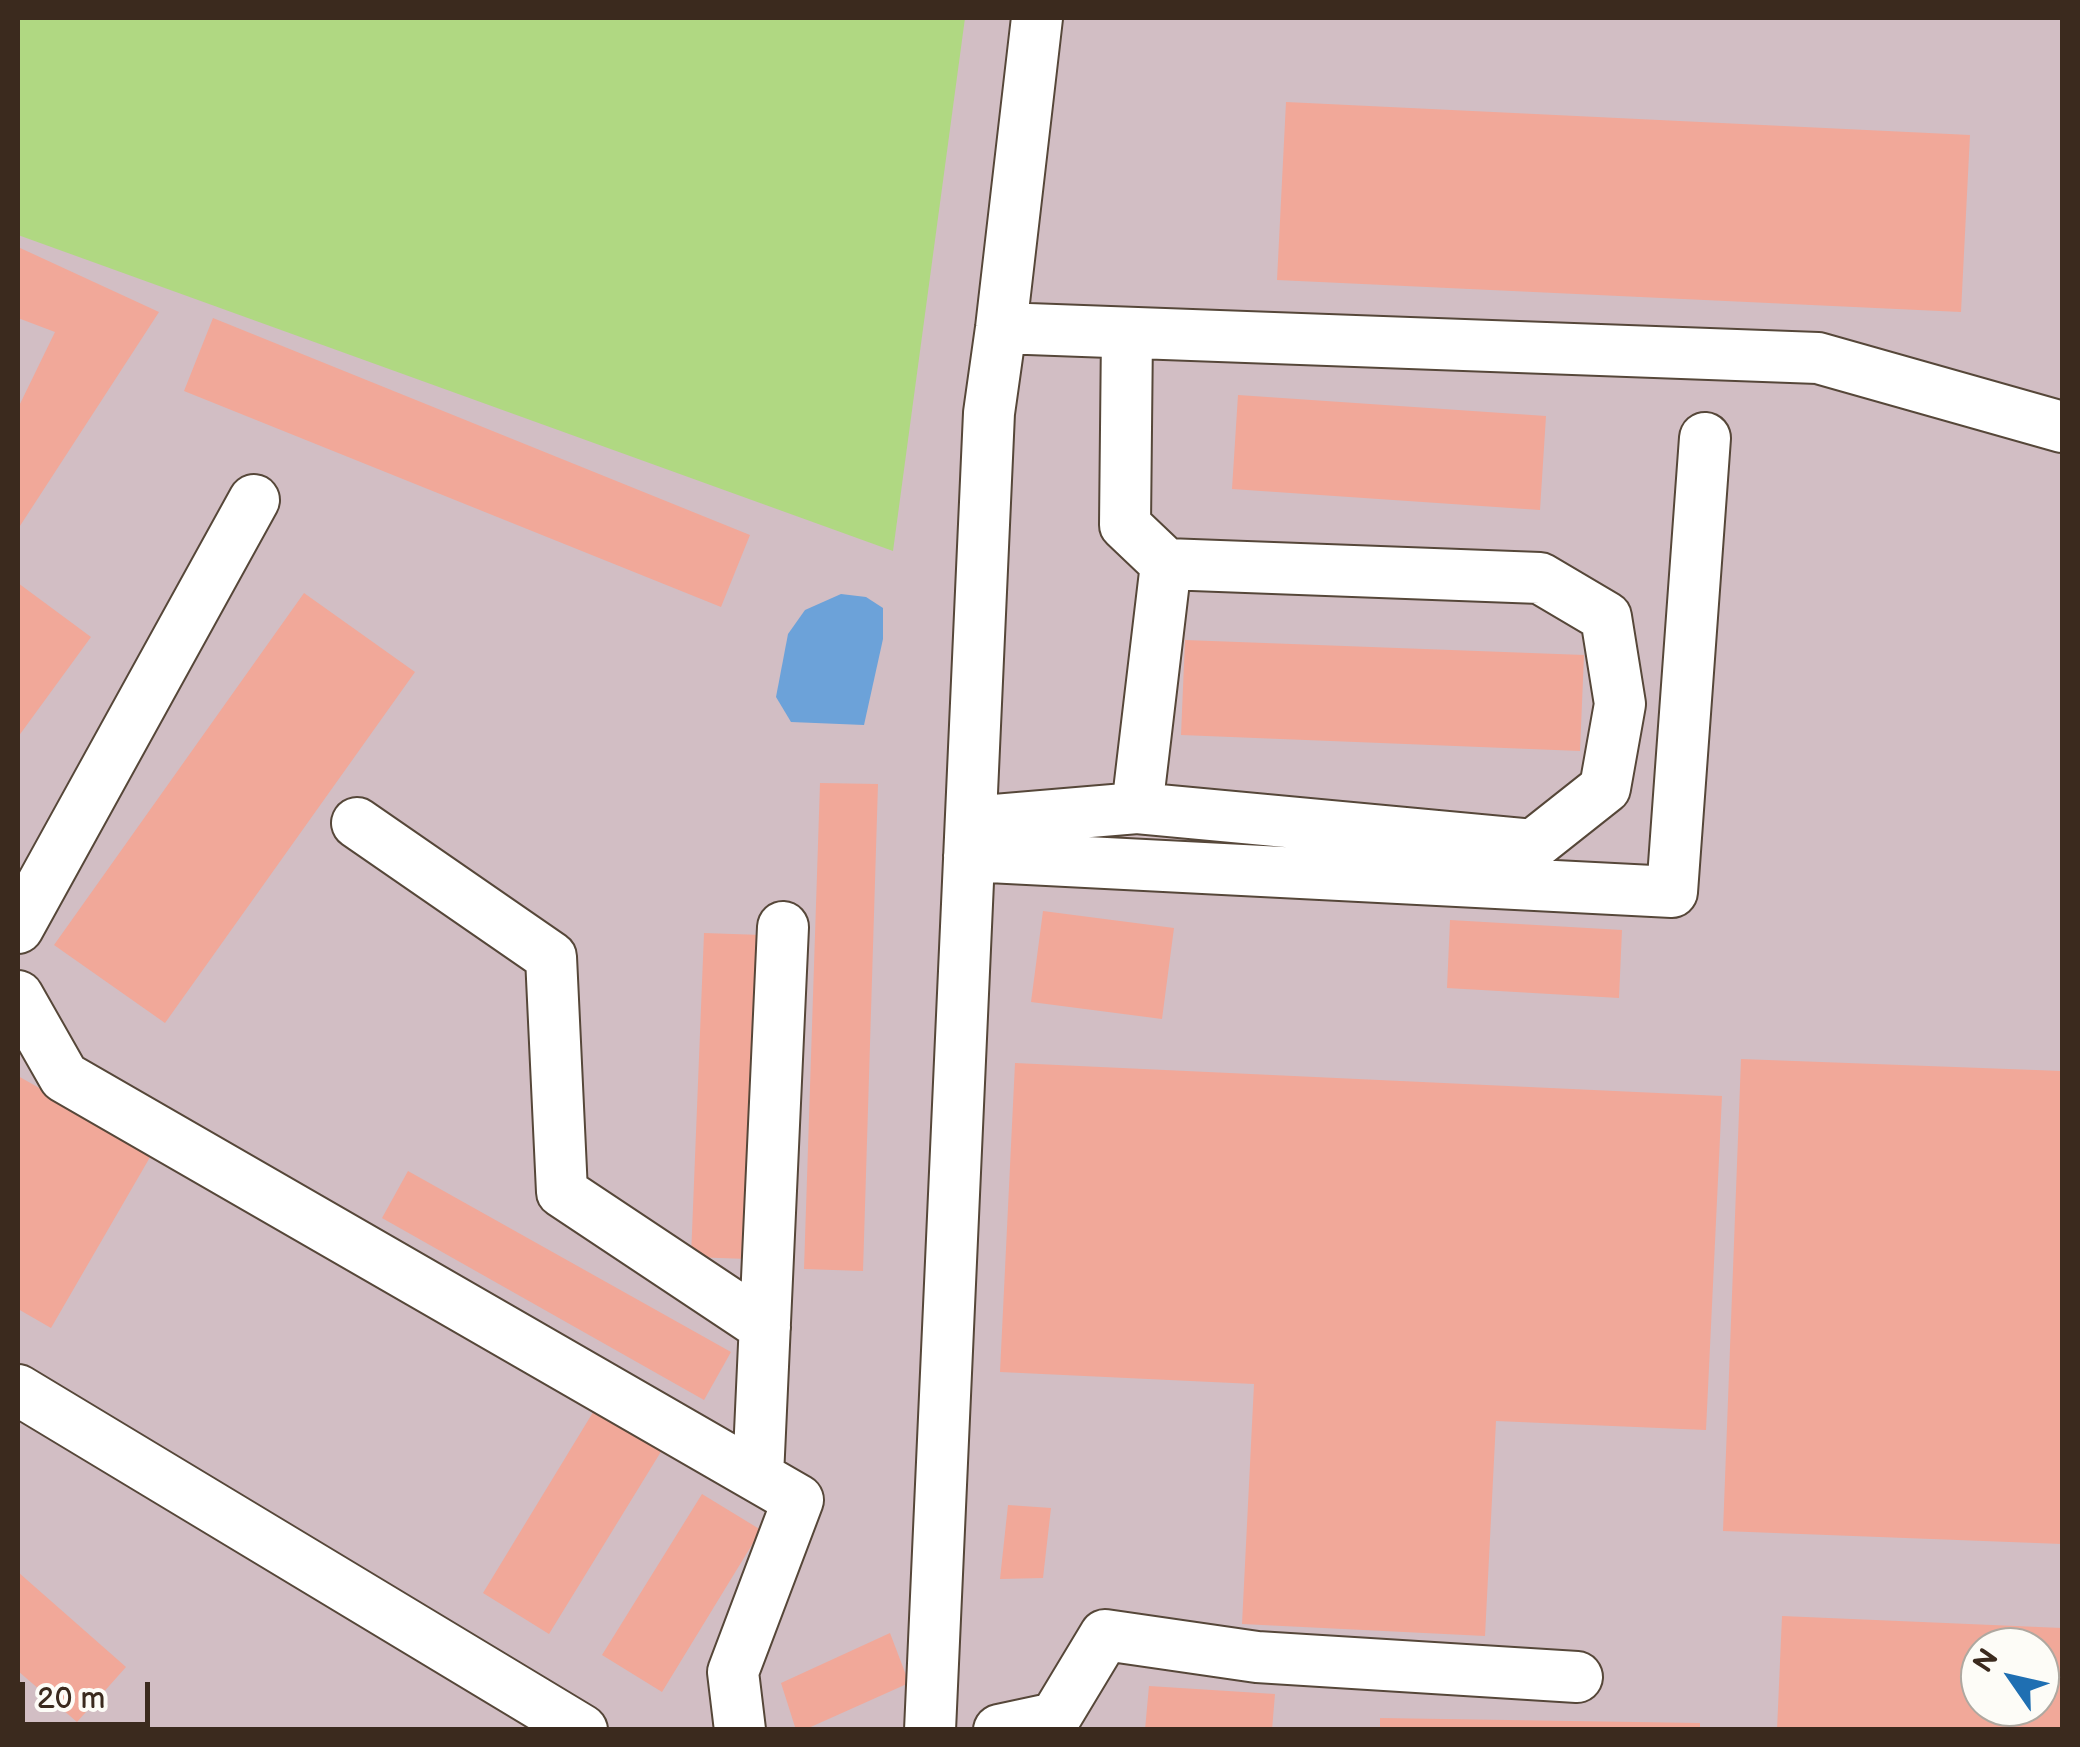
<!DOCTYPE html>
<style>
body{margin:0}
#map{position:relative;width:2080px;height:1747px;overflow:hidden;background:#f1ead1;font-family:"Balsamiq Sans",sans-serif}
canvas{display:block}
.frame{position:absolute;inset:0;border:20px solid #3b2a1e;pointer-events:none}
.north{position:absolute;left:1960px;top:1627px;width:100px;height:100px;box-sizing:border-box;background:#fdfcf7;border:2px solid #afa8a0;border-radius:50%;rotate:304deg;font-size:28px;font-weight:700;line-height:40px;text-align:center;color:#3b2a1e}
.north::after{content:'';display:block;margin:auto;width:35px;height:45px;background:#1f6fb2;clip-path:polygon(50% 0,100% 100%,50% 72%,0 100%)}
.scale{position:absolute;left:20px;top:1682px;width:130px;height:45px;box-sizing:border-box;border:5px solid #3b2a1e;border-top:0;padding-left:12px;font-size:30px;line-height:35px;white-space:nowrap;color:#3b2a1e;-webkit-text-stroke:8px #fdfcf7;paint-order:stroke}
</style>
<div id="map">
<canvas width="2080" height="1747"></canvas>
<div class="frame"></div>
<div class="north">N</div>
<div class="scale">20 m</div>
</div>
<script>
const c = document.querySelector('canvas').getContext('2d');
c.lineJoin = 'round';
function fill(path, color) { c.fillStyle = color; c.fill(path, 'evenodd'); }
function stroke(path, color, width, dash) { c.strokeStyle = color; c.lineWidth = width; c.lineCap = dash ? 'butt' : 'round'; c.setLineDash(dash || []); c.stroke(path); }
const industrial = new Path2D(`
 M 18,18 L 2062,18 L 2062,1729 L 18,1729 ZM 1980,1647 L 2040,1647 L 2040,1707 L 1980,1707 Z`);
const green = new Path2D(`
 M 18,18 L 965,18 L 893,551 L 18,235 Z`);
const water = new Path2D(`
 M 841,594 L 866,597 L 883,608 L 883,639 L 864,725 L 791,722 L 776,697 L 788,634 L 805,610 Z`);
const building = new Path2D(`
 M 1286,102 L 1970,135 L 1961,312 L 1277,280 Z
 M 18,247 L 159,312 L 18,529 L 18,408 L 55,332 L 18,318 Z
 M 213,318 L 750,535 L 721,607 L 184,391 Z
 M 1238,395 L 1546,416 L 1540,510 L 1232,489 Z
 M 18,583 L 91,637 L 18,737 Z
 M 304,593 L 415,672 L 165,1023 L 54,945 Z
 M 1185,640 L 1584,655 L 1580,751 L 1181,735 Z
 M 820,783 L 878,784 L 863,1271 L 804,1269 Z
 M 1043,911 L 1174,928 L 1162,1019 L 1031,1002 Z
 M 1450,920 L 1622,930 L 1619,998 L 1447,988 Z
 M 704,933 L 762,935 L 748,1259 L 691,1257 Z
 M 1741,1059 L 2062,1071 L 2062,1544 L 1723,1531 Z
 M 1015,1063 L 1722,1096 L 1706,1430 L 1496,1421 L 1485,1636 L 1242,1624 L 1254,1384 L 1000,1372 Z
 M 18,1076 L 153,1152 L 51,1328 L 18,1309 Z
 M 408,1171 L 731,1352 L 704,1400 L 382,1218 Z
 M 595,1409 L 662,1450 L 549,1634 L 483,1593 Z
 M 702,1494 L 761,1530 L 662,1692 L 602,1655 Z
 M 1008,1505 L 1051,1508 L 1043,1578 L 1000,1579 Z
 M 18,1572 L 126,1667 L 77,1722 L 18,1671 Z
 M 1782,1616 L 2062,1628 L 2062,1730 L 1777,1730 ZM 1980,1647 L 2040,1647 L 2040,1707 L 1980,1707 Z
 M 890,1633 L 909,1683 L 804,1730 L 796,1730 L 781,1683 Z
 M 1149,1686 L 1275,1694 L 1272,1730 L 1145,1730 Z
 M 1380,1718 L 1700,1723 L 1700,1730 L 1380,1730 Z`);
const minor = new Path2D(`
 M 1001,328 L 1818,358 L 2062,427
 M 1127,333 L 1125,525 L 1166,564 L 1540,578 L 1606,617 L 1620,704 L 1605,788 L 1533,845 L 1137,808 L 1166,564
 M 971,822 L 1137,808
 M 357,823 L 551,957 L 562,1192 L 765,1327
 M 969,856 L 1672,892 L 1705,438
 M 18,928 L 254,500
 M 18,996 L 64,1077 L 798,1500 L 733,1672 L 740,1730
 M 18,1390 L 582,1730
 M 758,1476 L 783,927
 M 930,1730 L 989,413 L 1001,328 L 1037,18
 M 999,1730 L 1055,1718 L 1105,1635 L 1257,1657 L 1577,1677`);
fill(industrial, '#d2bec4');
fill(green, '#b0d882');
fill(water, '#6ca2d9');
fill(building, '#f1a899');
stroke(minor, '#564739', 54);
stroke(minor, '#fff', 50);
</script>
